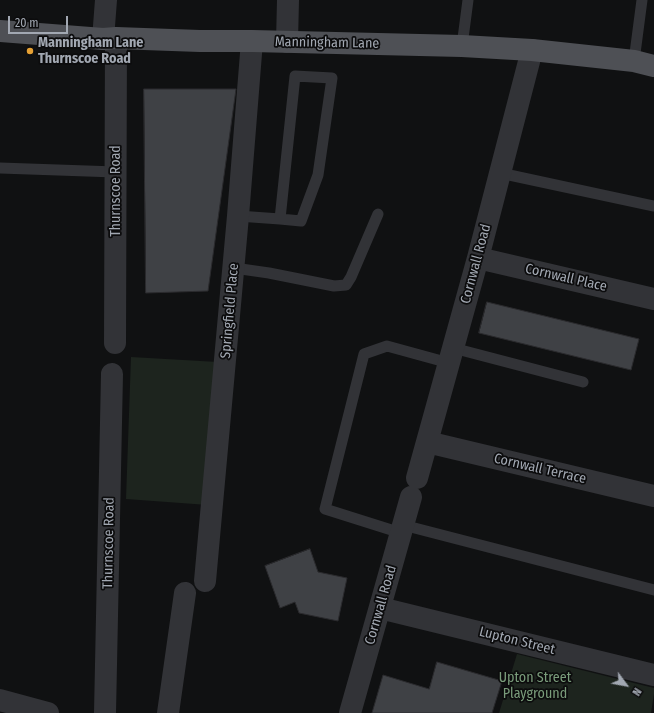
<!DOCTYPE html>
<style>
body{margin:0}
#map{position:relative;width:654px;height:713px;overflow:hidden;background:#101112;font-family:"Fira Sans Condensed",sans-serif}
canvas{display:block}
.north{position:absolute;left:606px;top:665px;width:40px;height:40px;-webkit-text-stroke:3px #0c0c0d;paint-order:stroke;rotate:122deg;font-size:11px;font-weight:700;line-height:16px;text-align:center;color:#a2a8b2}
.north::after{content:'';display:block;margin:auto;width:14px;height:18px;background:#a2a8b2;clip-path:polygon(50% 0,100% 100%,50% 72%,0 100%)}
.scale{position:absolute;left:8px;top:16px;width:60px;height:18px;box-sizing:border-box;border:2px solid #a2a8b2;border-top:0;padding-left:5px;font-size:12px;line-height:14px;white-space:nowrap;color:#a2a8b2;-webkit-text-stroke:3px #0c0c0d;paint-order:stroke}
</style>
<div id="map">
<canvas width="654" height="713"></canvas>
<div class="north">N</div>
<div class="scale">20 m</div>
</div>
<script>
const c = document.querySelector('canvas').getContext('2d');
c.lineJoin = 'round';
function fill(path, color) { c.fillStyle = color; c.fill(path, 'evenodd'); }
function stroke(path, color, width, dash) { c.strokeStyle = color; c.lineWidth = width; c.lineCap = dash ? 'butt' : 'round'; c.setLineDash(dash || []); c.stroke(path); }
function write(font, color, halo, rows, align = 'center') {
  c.font = font + ' "Fira Sans Condensed",sans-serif'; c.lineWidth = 3.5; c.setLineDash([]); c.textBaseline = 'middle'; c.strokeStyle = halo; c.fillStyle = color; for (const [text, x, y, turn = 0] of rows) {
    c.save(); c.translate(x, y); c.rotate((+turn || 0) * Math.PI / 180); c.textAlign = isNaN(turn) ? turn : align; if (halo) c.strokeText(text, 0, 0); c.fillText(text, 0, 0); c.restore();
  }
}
const green = new Path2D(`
 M 131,357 L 218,362 L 208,505 L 126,499 Z
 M 517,654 L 654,688 L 654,694 L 651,713 L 499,713 Z`);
const building = new Path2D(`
 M 144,89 L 236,89 L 208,291 L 146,293 Z
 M 487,302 L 639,339 L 631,370 L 479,333 Z
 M 310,549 L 318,572 L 347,578 L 338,621 L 299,613 L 295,602 L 280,608 L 265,566 Z
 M 437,662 L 502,681 L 492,713 L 372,713 L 383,675 L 429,689 Z`);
const service = new Path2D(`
 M 462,46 L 468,0
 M 634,61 L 642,0
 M 0,168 L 116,172
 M 500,173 L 654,206
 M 238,216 L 280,219 L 295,76 L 332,78 L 318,175 L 301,221 L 280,219
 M 234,268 L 269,273 L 334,286 L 346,285 L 351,277 L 378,214
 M 453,348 L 583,382
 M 403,525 L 654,590
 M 401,533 L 325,509 L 364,354 L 387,346 L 449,363`);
const minor = new Path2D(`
 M 103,39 L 106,0
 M 287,42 L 288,0
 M 478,258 L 654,299
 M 115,343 L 116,38
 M 427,442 L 654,496
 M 417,478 L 478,258 L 532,50
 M 205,581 L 238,216 L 252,41
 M 380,608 L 654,675
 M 105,713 L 112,374
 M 168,713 L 185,593
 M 350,713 L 411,497`);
const tertiary = new Path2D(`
 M 0,700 L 48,713`);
const primary = new Path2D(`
 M 0,31 L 103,39 L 116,38 L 200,41 L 252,41 L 462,46 L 532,50 L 634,61 L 654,66`);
const markers = [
 [30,51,4,"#e6a134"]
];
const poiNames = [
 ["Manningham Lane",38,43],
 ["Thurnscoe Road",38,59]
];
const streetNames = [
 ["Manningham Lane",327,43,1],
 ["Thurnscoe Road",116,191,-90],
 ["Cornwall Road",476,264,-75],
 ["Cornwall Place",566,278,13],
 ["Springfield Place",230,311,-85],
 ["Cornwall Terrace",540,469,13],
 ["Thurnscoe Road",109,543,-89],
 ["Cornwall Road",381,605,-74],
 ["Lupton Street",517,641,14]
];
const parkNames = [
 ["Upton Street",535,678],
 ["Playground",535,694]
];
fill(green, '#1d241e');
fill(building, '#3f4145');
stroke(building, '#2b2b2e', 1);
stroke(service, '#323337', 11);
stroke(minor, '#323337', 22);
stroke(tertiary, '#323337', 22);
stroke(primary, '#4e5055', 22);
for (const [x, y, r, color] of markers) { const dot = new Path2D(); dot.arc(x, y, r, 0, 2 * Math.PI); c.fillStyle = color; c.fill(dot); stroke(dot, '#0c0c0d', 1.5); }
write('bold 14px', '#a2a8b2', '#0c0c0d', poiNames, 'left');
write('14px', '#a2a8b2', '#0c0c0d', streetNames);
write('14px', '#7a9c7b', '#0c0c0d', parkNames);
</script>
